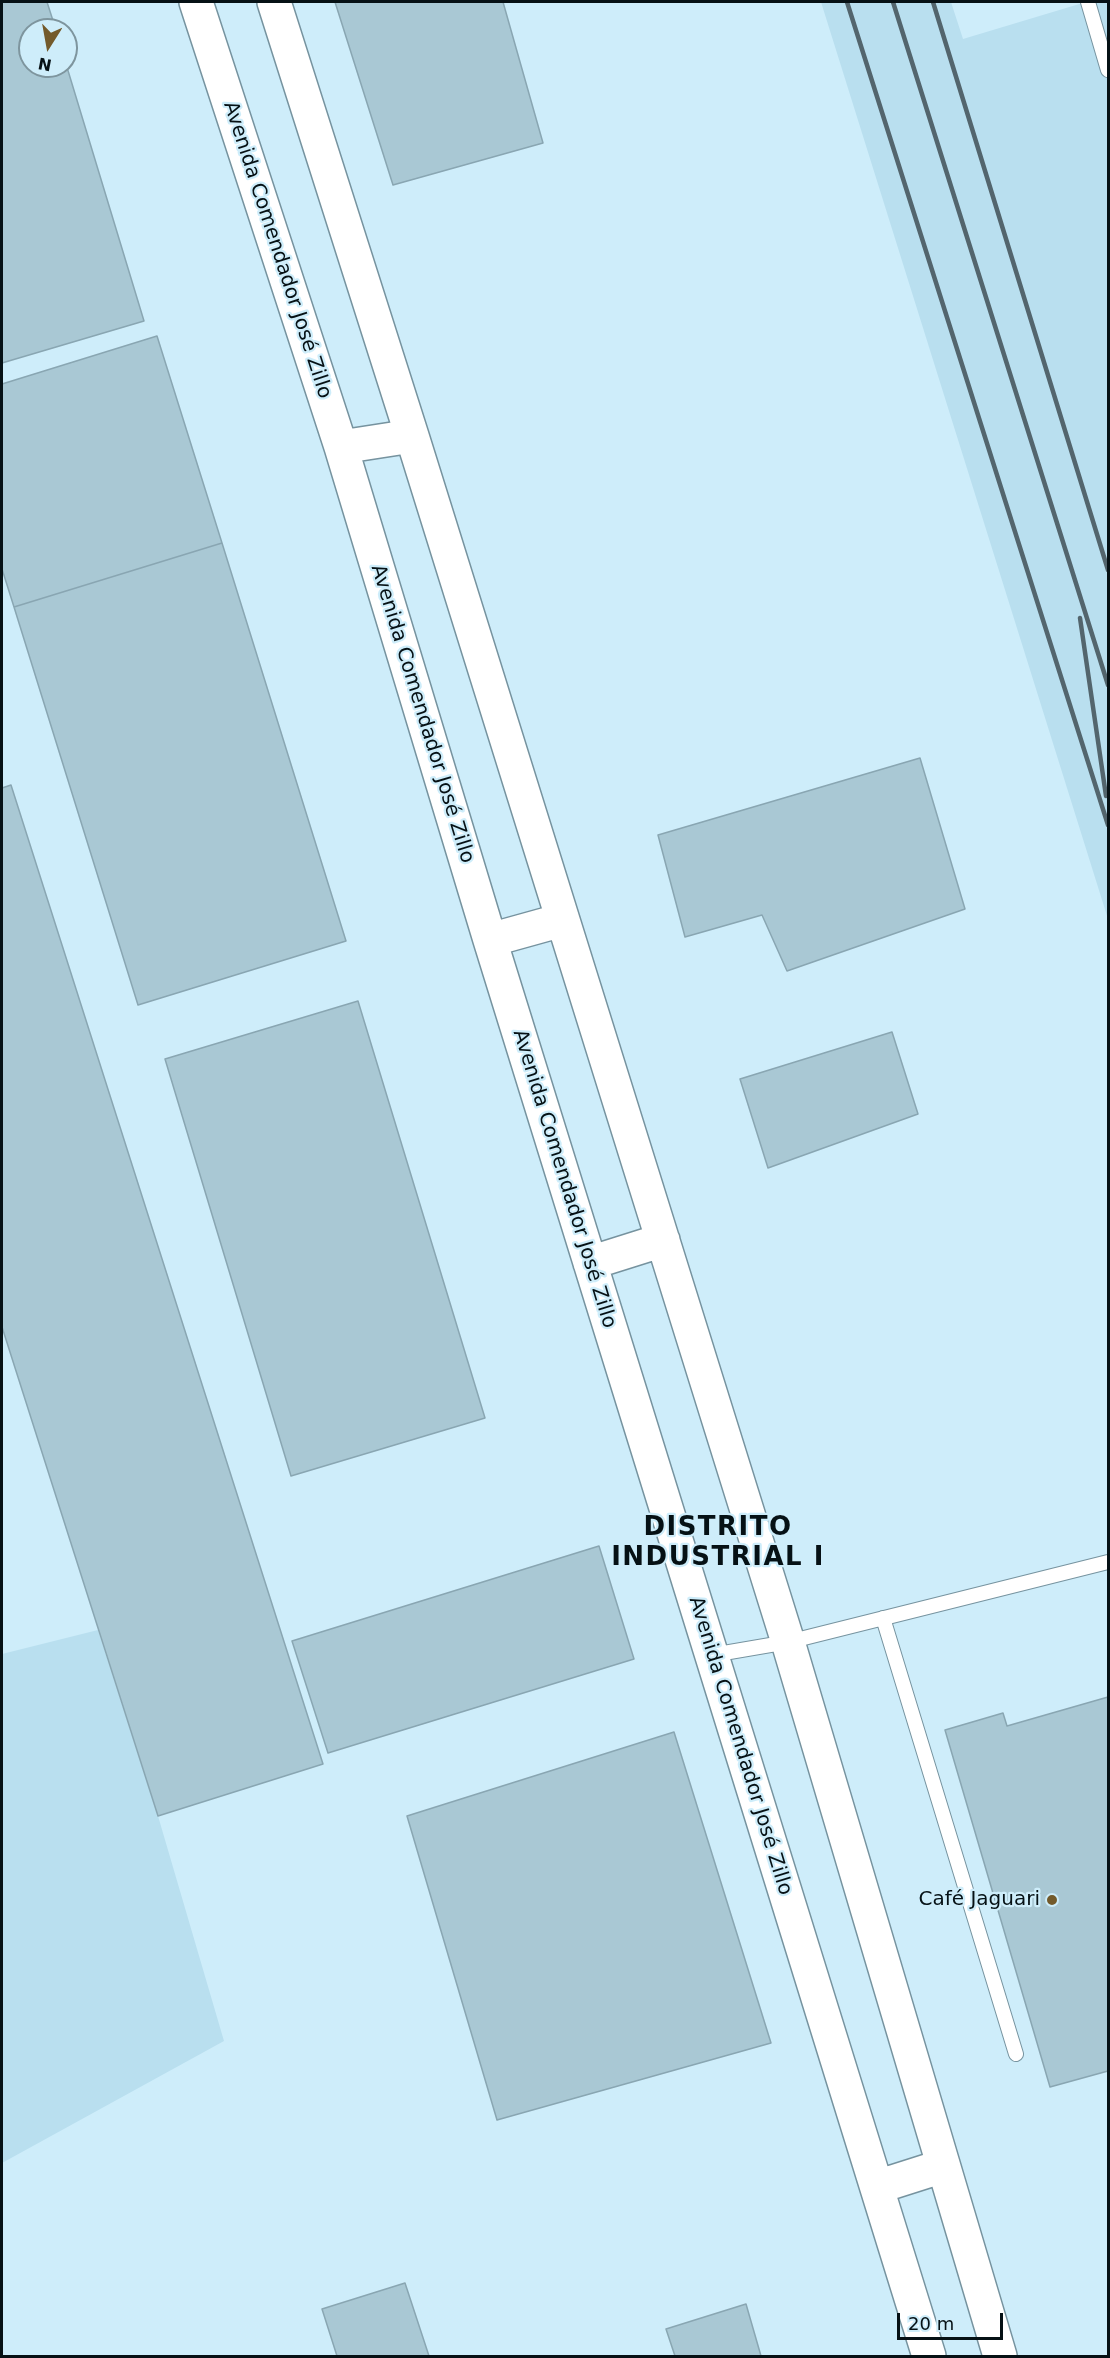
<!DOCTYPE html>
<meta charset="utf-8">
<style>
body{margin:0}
#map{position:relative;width:1110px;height:2358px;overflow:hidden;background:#ceedfa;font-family:"DejaVu Sans",sans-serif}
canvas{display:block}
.frame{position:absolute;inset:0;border:3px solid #061115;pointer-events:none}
.north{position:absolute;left:18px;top:18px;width:60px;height:60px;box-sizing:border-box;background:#ceedfa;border:2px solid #7e959e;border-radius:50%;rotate:191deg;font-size:16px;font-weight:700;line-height:24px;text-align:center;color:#061115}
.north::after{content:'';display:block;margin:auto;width:21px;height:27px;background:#735a2b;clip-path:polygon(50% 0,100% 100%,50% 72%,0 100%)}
.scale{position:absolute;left:897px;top:2313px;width:106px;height:27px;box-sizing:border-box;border:3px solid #061115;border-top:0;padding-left:8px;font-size:18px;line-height:21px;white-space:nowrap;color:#061115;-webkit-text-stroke:4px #ceedfa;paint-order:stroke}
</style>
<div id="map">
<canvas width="1110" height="2358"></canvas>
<div class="frame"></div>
<div class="north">N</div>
<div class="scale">20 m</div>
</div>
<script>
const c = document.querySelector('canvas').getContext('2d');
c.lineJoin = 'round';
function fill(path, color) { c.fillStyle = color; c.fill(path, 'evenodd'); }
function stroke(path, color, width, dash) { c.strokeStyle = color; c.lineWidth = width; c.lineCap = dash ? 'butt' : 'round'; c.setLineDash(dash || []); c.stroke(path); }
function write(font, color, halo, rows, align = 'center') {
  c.font = font + ' "DejaVu Sans",sans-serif'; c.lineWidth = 4.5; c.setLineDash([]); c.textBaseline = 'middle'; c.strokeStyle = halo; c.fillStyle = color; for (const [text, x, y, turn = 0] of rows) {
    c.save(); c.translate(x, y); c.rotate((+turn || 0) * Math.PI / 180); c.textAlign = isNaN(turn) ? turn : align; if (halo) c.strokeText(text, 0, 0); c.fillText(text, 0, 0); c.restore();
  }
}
const built = new Path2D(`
 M 821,2 L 951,2 L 963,39 L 1086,2 L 1108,2 L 1108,919 Z
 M 98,1630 L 158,1816 L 224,2041 L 2,2163 L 2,1654 Z`);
const building = new Path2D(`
 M 2,2 L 47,2 L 56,30 L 30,30 L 30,66 L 66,66 L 66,64 L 144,321 L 2,363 Z
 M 335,2 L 503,2 L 543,143 L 393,185 Z
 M 157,336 L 222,543 L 14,607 L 2,569 L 2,384 Z
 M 222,543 L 346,941 L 138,1005 L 14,607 Z
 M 920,758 L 965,909 L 787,971 L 762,915 L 685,937 L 658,835 Z
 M 11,785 L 323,1764 L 158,1816 L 2,1327 L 2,788 Z
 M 358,1001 L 485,1418 L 291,1476 L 165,1059 Z
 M 892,1032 L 918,1114 L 768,1168 L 740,1079 Z
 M 599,1546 L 634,1659 L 328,1753 L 292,1641 Z
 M 1108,1697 L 1108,2071 L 1050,2087 L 945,1730 L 1003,1713 L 1007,1726 Z
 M 674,1732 L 771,2043 L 497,2120 L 407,1816 Z
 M 405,2283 L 429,2356 L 337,2356 L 322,2309 Z
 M 746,2304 L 761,2356 L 675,2356 L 666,2329 Z`);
const service = new Path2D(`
 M 1088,2 L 1108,70
 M 883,1618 L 1016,2054
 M 712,1655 L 788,1642 L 1108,1562`);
const tertiary = new Path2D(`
 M 196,2 L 341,447 L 490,940 L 929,2356
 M 274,2 L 412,436 L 788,1642 L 1000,2356
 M 341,447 L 412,436
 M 490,940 L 562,920
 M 590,1263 L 663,1240
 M 877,2187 L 943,2166`);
const rail = new Path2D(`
 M 847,2 L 1108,825
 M 893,2 L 1108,685
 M 933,2 L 1108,570
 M 1080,618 L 1106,796`);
const markers = [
 [1052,1900,6,"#735a2b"]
];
const streetNames = [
 ["Avenida Comendador José Zillo",277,250,72],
 ["Avenida Comendador José Zillo",422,714,73],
 ["Avenida Comendador José Zillo",564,1179,73],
 ["Avenida Comendador José Zillo",740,1746,73]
];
const poiNames = [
 ["Café Jaguari",1040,1900]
];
const districtNames = [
 ["DISTRITO",718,1528],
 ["INDUSTRIAL I",718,1558]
];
fill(built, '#b9dfef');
fill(building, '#a9c8d4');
stroke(building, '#89a6b2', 1.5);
stroke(service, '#76939f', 16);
stroke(tertiary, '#76939f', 36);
stroke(service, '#fff', 14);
stroke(tertiary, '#fff', 33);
stroke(rail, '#53656d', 4.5);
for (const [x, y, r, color] of markers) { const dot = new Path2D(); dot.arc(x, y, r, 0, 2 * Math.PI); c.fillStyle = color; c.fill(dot); stroke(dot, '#ceedfa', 2); }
write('20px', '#061115', '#ceedfa', streetNames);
write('20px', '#061115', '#ceedfa', poiNames, 'right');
c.letterSpacing = '1.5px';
write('bold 26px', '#061115', '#ceedfa', districtNames);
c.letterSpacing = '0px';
</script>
